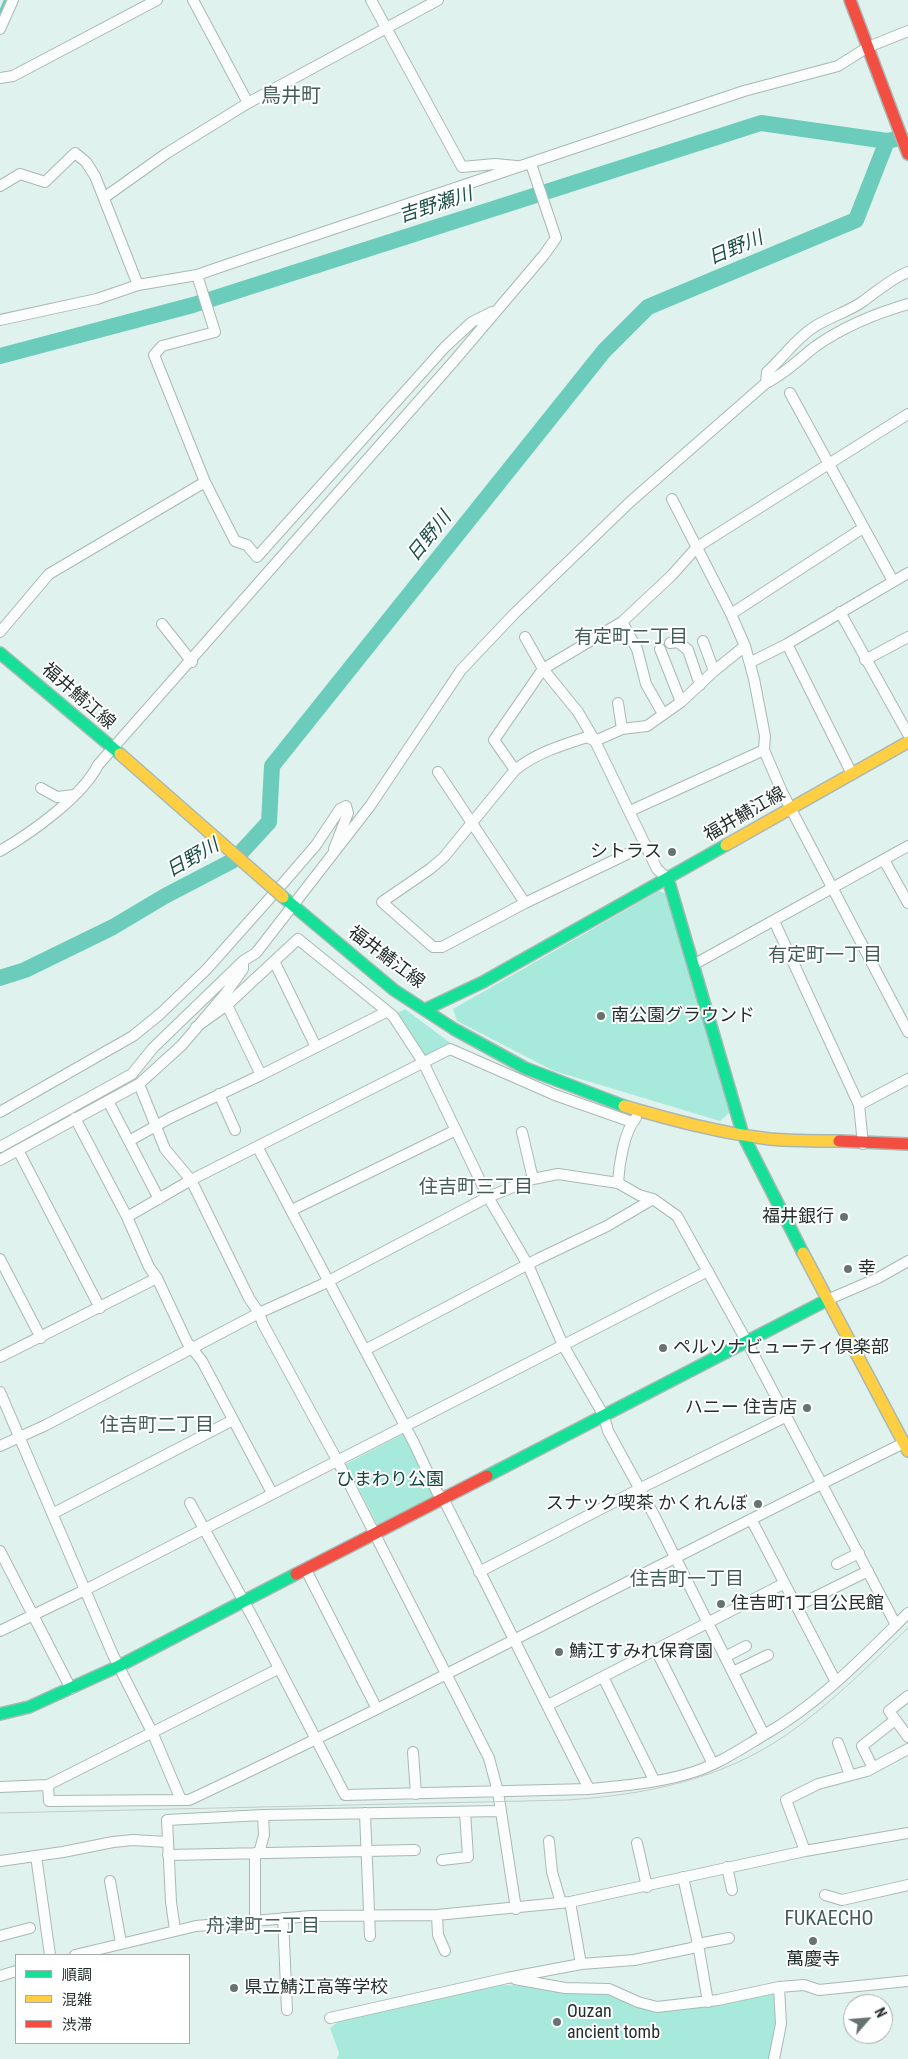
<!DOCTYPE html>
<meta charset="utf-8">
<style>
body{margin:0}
#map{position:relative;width:908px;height:2059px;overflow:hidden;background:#e0f2ee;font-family:"Roboto Condensed","Noto Sans JP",sans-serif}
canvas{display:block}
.legend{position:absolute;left:15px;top:1954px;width:175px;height:90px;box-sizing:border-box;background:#fff;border:1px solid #a7acab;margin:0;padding:6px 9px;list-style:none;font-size:15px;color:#24302d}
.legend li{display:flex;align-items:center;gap:10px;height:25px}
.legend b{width:25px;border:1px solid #a7acab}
.north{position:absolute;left:843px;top:1994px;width:50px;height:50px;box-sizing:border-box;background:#fff;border:1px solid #a7acab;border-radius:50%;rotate:63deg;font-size:14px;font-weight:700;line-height:20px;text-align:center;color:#24302d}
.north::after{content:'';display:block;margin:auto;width:18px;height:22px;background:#667471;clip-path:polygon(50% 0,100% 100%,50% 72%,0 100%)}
</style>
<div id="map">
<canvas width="908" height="2059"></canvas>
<ul class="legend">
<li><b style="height:6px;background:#16e098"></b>順調</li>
<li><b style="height:6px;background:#ffcf43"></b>混雑</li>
<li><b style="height:6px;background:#f24e42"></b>渋滞</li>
</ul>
<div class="north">N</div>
</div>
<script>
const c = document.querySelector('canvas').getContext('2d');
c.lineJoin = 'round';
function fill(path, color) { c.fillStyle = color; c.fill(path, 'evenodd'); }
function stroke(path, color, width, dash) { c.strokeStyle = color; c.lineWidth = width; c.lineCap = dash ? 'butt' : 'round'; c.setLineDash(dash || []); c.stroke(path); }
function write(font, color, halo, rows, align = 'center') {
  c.font = font + ' "Roboto Condensed","Noto Sans JP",sans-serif'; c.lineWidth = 4; c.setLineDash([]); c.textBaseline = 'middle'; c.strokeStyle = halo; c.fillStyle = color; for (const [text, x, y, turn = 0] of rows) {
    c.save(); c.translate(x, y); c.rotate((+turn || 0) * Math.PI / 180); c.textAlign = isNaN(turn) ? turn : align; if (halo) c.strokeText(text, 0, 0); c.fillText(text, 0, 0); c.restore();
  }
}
const green = new Path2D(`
 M 659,891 L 672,896 L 730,1112 L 720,1121 L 554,1071 L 457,1021 L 453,1009 Z
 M 405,1009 L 453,1045 L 424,1060 L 394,1015 Z
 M 403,1434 L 435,1497 L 378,1526 L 346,1464 Z
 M 499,1985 L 539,1986 L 577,1994 L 602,1993 L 651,2011 L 673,2011 L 773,1993 C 779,2016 775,2036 770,2059 L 337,2059 L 339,2053 L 330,2028 L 339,2021 Z`);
const stream = new Path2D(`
 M 0,12 L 5,0`);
const river = new Path2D(`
 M 0,356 L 193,305 L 761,123 L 887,141 L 896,139
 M 0,978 L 25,970 L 113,927 L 165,896 L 234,860 L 269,822 L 272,766 L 604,351 L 648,307 L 856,220 L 887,141`);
const street = new Path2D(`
 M 193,0 L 248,103
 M 371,0 L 462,167 L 495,164 L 516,166
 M 0,29 L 13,0
 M 0,78 L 13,76 L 157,0
 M 0,186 L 20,174 L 45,182 L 75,153 L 86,162 L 95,176 L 138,285
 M 105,197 L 167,153 L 248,103 L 438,0
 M 197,275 L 215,332 L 162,346 L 154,355 L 205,482 L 235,541 L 247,545 L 257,557 L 445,347 L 472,322 L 492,312
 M 0,320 L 97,299 L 138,285 L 197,275 L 226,265 L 744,91 L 838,66 L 868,47 L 908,31
 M 766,383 L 767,372 C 783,358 795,339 814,327 C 829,317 848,312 862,302 C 878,291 890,279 908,272
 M 790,393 L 893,581
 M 672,499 L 731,614 L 745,646 L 754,679 L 765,736 L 764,750 L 782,792 L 908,1032
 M 840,612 L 908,734
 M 731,614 L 863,528
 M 622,622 L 637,649 L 646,684 L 663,714
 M 162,624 L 192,662
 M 0,632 L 49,574 L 205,482
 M 525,637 L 543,669 L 578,712 L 595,741 L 657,869 L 668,879
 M 703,641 L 714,671
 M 670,643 L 678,642 L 688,650 L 700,685
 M 787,644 L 852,774
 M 660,649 L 681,702
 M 865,660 L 908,637
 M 751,662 L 787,644 L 908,573
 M 618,703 L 622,729
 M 595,741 L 587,737 C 562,745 536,753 515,770 L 444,857 L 430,869 L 382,902 L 433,947 L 442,947 L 525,903 L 646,845
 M 595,741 L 622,729 L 647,726 L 681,702 L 714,671 L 745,646
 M 515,770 L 494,740 L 543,669 L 622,622 L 672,575 L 697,547 L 908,414
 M 438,772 L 525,903
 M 41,788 L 57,797 L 74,795
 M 630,811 L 764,750
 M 0,851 C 31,833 82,797 98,765 L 454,361 L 544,255 L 556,238 L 531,164
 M 884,860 L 908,903
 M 774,921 L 859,1105
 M 274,961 L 316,1047
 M 693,965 L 908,846
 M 227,1005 L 261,1075
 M 196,1027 L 227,1005 L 298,939 L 393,1016 L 423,1062 L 488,1197 L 528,1265 L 563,1345 L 604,1416 L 608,1431 L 655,1517 L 764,1735
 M 139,1084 L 165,1149 L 191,1180 L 249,1298 L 259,1313 L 263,1324 L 337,1460 L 489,1758 L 498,1792 L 516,1909
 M 219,1094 L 235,1130
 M 108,1101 L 159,1199
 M 0,1112 L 133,1036 L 160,1014 L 206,970 L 285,881 L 316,845 L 340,809 L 346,806 L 348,813 L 334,849
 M 75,1118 L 127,1217 L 149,1267 L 157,1278 L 187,1342 L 202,1361 L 272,1493
 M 522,1132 L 533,1179
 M 129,1141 L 170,1118 L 261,1075 L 386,1012
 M 863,1144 L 859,1105 L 908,1079
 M 0,1147 L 132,1074 L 153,1048 L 243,961 L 256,953 L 370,806 L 461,670 L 514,614 L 630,502 L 766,383 C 785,374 800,358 816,346 C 843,327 877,313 908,304
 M 258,1148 L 414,1443 L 437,1492 L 444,1500 L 589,1789
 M 18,1150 L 100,1308
 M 0,1160 L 139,1084 L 182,1045 L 226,993 L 243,969 L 243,965
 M 618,1183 C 619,1165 624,1131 636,1118
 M 292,1210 L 456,1130
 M 127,1217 L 191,1180 L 450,1049 L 555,1095 L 632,1122
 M 0,1259 L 41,1338
 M 827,1300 L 878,1278 L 908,1261
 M 365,1350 L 538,1259 L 607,1226 L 653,1199
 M 0,1357 L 157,1278
 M 0,1392 L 113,1655 L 153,1734 L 181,1800 L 189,1800 C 430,1687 665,1560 904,1443
 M 0,1446 L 46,1425 L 259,1313 L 321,1285 L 488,1197 L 533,1179 L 558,1174 L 618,1183 L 639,1195 L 653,1199 L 677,1216 L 747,1342 L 896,1625
 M 190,1503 L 254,1620 L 345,1795 L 589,1789 C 622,1786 656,1783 687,1774 C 716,1766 739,1750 764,1735 C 819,1704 863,1657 908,1613
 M 54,1513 L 233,1420
 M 751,1519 L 836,1682
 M 0,1551 L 71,1689
 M 837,1564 L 859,1553
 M 306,1570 L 376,1707
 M 479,1572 L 647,1485 L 785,1417
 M 797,1606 L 868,1571
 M 0,1631 L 85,1590 L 708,1271
 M 656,1650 L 713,1764
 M 725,1657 L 746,1646
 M 733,1672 L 768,1655
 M 603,1677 L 654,1780
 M 908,1696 L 889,1711 L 908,1737
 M 548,1705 L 783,1584
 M 838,1743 L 850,1775
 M 413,1752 L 416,1794
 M 873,1768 L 862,1746 L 895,1720
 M 48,1785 L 49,1801 L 181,1800
 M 0,1787 L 48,1785 L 278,1669
 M 365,1813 L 370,1936
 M 549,1841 L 552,1872 L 561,1903
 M 637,1843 L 647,1887
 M 805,1851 L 786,1800 L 818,1784 L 867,1771 L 908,1749
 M 259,1853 L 264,1835 L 263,1815
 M 168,1855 L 415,1850
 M 36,1856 L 50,1955
 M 442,1860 L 468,1857 L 465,1812
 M 0,1861 L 63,1852 L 113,1842 L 133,1840 L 167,1842
 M 727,1867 L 732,1890
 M 110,1881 L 121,1943
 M 825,1895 L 842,1900 L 908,1885
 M 570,1902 L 581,1964
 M 437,1915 L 438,1935 L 445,1951
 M 283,1918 L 287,2010
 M 255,1921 L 255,1853
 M 175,1930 L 171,1902 L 167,1820 L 263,1815 L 501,1811
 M 0,1936 L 30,1928
 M 75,1955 L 196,1926 L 311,1916 L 437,1915 L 570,1902 L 805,1851 L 908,1833
 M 0,1976 L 16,1971
 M 515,1979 L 565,1988 L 609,1989 L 638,2002 L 657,2007 L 718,2000 L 779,1987 L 804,1985 L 819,1990 L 908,1981
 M 708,2002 L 698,1944 L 729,1938
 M 330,2018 L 507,1978 L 581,1964 L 634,1960 L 692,1948 L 698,1944 L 683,1877
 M 774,2059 L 781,2024 L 779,1987`);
const fast = new Path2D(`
 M 0,653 L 120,754
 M 668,879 L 743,1135 L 803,1253
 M 283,897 L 394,990 L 454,1029 L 525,1068 L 624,1106
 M 426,1009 L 483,982 L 726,845
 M 487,1476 L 827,1300
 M 0,1714 L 29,1707 L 119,1666 L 296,1574`);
const slow = new Path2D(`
 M 726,845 L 908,742
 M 624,1106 C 672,1120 720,1133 770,1139 C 793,1141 816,1141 839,1141
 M 803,1253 L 908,1451`);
const jam = new Path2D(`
 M 850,0 L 908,154
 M 839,1141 L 908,1144
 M 296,1574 L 487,1476`);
const tram = new Path2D(`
 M 0,1813 L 567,1800 C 644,1795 721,1780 786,1735 C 830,1705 869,1665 908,1628`);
const slowBridge = new Path2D(`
 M 120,754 L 283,897`);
const markers = [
 [672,852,5,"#667471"],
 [601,1016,5,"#667471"],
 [844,1217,5,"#667471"],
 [848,1269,5,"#667471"],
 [663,1348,5,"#667471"],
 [807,1408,5,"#667471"],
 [758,1504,5,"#667471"],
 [721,1604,5,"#667471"],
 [559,1652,5,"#667471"],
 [813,1941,5,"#667471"],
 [234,1988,5,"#667471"],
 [557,2022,5,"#667471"]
];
const streetNames = [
 ["福井鯖江線",78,697,41],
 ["福井鯖江線",745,815,-30],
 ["福井鯖江線",386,958,37]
];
const poiNames = [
 ["シトラス",662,852,"right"],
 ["南公園グラウンド",611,1016],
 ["福井銀行",834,1217,"right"],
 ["幸",858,1269],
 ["ペルソナビューティ倶楽部",673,1348],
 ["ハニー 住吉店",797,1408,"right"],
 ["スナック喫茶 かくれんぼ",748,1504,"right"],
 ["住吉町1丁目公民館",731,1604],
 ["鯖江すみれ保育園",569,1652],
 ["萬慶寺",813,1960,"center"],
 ["県立鯖江高等学校",244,1988],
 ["Ouzan",567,2012],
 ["ancient tomb",567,2033]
];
const parkNames = [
 ["ひまわり公園",390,1480]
];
const waterNames = [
 ["吉野瀬川",436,206,-18],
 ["日野川",736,249,-23],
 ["日野川",430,537,-51],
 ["日野川",193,859,-30]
];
const neighbourhoodNames = [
 ["有定町二丁目",631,638],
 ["有定町一丁目",825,956],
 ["住吉町三丁目",476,1188],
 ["住吉町二丁目",157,1426],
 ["住吉町一丁目",687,1580],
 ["舟津町二丁目",263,1927]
];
const quarterNames = [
 ["鳥井町",291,97],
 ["FUKAECHO",829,1920]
];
fill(green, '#a7eadc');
stroke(stream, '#6bccbb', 2.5);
stroke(river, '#6bccbb', 16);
stroke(street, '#aab8b4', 12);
stroke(fast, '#aab8b4', 14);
stroke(slow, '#aab8b4', 14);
stroke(jam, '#aab8b4', 14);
stroke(street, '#fafdfc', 10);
stroke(fast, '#16e098', 11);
stroke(slow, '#ffcf43', 11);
stroke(jam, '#f24e42', 11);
stroke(tram, '#c5cac9', 1);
stroke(slowBridge, '#aab8b4', 14, []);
stroke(slowBridge, '#ffcf43', 11);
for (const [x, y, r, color] of markers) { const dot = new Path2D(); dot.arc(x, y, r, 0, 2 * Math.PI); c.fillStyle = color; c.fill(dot); stroke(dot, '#fff', 2); }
write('18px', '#24302d', '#fff', streetNames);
write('18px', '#24302d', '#fff', poiNames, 'left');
write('18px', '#0f473d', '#fff', parkNames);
write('italic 19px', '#1b5046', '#fff', waterNames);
write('19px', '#425d57', '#fff', neighbourhoodNames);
write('20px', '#425d57', '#fff', quarterNames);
</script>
